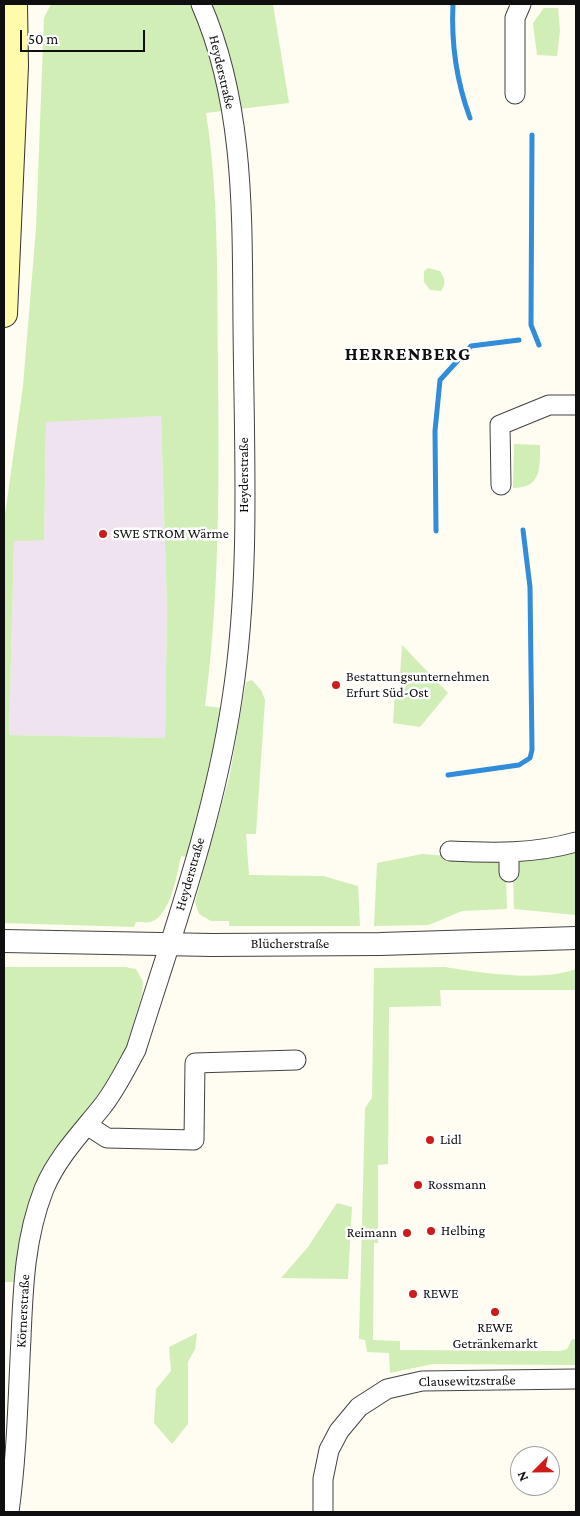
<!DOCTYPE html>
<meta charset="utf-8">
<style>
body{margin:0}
#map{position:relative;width:580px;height:1516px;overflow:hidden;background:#fffdf1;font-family:"Crimson Pro",serif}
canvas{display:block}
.frame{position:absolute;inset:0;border:5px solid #0f0f0f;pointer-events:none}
.north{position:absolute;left:510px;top:1446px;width:50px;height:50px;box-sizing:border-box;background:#fff;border:1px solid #9f9f9f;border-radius:50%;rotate:247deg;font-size:14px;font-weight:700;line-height:20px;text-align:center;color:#0f0f0f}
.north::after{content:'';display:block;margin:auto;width:18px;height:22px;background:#cd1c1a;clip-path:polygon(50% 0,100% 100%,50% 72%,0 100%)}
.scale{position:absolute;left:20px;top:30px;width:125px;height:22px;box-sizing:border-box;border:2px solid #0f0f0f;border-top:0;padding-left:6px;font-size:15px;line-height:18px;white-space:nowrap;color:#0f0f0f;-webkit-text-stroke:4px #fff;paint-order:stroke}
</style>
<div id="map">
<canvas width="580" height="1516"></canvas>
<div class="frame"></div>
<div class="north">N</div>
<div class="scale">50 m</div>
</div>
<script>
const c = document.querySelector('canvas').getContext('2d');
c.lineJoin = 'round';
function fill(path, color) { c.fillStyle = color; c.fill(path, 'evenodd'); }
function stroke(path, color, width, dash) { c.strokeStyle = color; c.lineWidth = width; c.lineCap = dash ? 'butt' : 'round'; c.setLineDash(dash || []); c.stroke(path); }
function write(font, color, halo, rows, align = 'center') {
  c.font = font + ' "Crimson Pro",serif'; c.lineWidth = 5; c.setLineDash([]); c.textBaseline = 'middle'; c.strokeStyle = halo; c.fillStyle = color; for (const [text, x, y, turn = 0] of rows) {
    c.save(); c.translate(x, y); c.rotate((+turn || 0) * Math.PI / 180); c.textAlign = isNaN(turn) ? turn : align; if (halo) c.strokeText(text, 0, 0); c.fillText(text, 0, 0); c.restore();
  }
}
const industrial = new Path2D(`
 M 161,416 L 167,609 L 165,738 L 9,735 L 14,540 L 44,540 L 46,421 Z`);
const green = new Path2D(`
 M 51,4 L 273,4 L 289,103 L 206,113 C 219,196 217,281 218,366 C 219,479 220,592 205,706 L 222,708 L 213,754 L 188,857 L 181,856 C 177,874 171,915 151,922 C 147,923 140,922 136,922 L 134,927 L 4,923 L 4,522 L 23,386 L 36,228 L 44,18 ZM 161,416 L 167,609 L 165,738 L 9,735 L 14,541 L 44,540 L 46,422 Z
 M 544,8 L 558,8 L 560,31 L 557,56 L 537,55 L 533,23 Z
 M 428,268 L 440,271 C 445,279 446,284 441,291 L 430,290 L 424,282 L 424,271 Z
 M 514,444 L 540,445 C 540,467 542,488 513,488 Z
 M 402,645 L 448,693 L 420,727 L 393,723 L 395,690 L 399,690 Z
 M 252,680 L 261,690 L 265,700 L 256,834 L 246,834 L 249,875 L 323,876 L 358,886 L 360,926 L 229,926 L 229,921 L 211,921 L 199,914 L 195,902 L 230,774 L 246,682 Z
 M 576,846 L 576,915 L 514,909 L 513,872 L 518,872 L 520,857 Z
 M 422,854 L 497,860 L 506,872 L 507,909 L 462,911 L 429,925 L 374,926 L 377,863 Z
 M 4,967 L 125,967 L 136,969 L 143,982 L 142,994 L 126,1047 L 114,1076 L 96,1102 L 64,1141 L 16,1282 L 4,1282 Z
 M 445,967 C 482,973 541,982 576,969 L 576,990 L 440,990 L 441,1006 L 389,1007 L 388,1164 L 378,1165 L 378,1243 L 374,1243 L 373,1340 L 400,1341 L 400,1350 L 561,1351 L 567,1349 L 572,1339 L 576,1339 L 576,1365 L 433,1364 L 390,1373 L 389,1353 L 367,1352 L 365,1340 L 359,1339 L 365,1108 L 372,1098 L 374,968 Z
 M 337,1203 L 352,1207 L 348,1279 L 281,1278 L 308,1247 Z
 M 197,1333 L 195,1349 L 188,1362 L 188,1424 L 172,1444 L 154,1423 L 156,1389 L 171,1371 L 169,1347 Z`);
const stream = new Path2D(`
 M 453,4 C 451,44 456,80 470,118
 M 532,135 L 531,325 L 539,345
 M 436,531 L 435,431 L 440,380 L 471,346 L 519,340
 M 448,775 L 519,765 L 530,758 L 532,750 L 530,587 L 523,530`);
const minor = new Path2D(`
 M 515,94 L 515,18 L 521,4
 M 501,485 L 500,425 L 549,405 L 576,405
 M 450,851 C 493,853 534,854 576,842
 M 509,853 L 509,872
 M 87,1125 L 107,1138 L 194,1140 L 195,1063 L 296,1060
 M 9,1512 C 17,1455 18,1396 21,1338 C 23,1287 25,1237 44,1189 C 57,1158 80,1134 101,1108 C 115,1091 125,1070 136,1050 C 172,935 214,819 232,699 C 251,576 244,449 243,325 C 242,216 245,105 201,4
 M 323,1512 L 323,1479 L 329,1450 L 339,1431 L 359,1407 L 387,1389 L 422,1381 L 576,1379`);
const tertiary = new Path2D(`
 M 4,941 L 212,945 L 380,944 L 576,938`);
const secondary = new Path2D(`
 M 4,314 L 15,66 L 14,4`);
const markers = [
 [103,534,5,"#cd1c1a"],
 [336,685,5,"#cd1c1a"],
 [430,1140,5,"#cd1c1a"],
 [418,1185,5,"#cd1c1a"],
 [431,1231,5,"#cd1c1a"],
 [407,1233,5,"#cd1c1a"],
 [413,1294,5,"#cd1c1a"],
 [495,1312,5,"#cd1c1a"]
];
const streetNames = [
 ["Heyderstraße",222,72,77],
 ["Heyderstraße",244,475,-90],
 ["Heyderstraße",190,874,-74],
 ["Blücherstraße",290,944],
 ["Körnerstraße",23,1311,-87],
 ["Clausewitzstraße",467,1381,-1]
];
const poiNames = [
 ["SWE STROM Wärme",113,534],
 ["Bestattungsunternehmen",346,677],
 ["Erfurt Süd-Ost",346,693],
 ["Lidl",440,1140],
 ["Rossmann",428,1185],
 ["Helbing",441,1231],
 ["Reimann",397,1233,"right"],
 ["REWE",423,1294],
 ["REWE",495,1328,"center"],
 ["Getränkemarkt",495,1344,"center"]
];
const districtNames = [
 ["HERRENBERG",408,354]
];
fill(industrial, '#eee3ee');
fill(green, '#d0eeb6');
stroke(stream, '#318cd9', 5);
stroke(minor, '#424242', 21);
stroke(tertiary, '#424242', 24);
stroke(secondary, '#313131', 28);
stroke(minor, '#fff', 19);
stroke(tertiary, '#fff', 22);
stroke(secondary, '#fffbac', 26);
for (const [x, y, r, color] of markers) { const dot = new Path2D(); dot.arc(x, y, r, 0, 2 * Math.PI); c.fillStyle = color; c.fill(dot); stroke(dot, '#fff', 2); }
write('14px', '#0f0f0f', '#fff', streetNames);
write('14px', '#0f0f0f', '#fff', poiNames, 'left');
c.letterSpacing = '1px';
write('bold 19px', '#0f0f0f', '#fff', districtNames);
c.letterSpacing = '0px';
</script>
